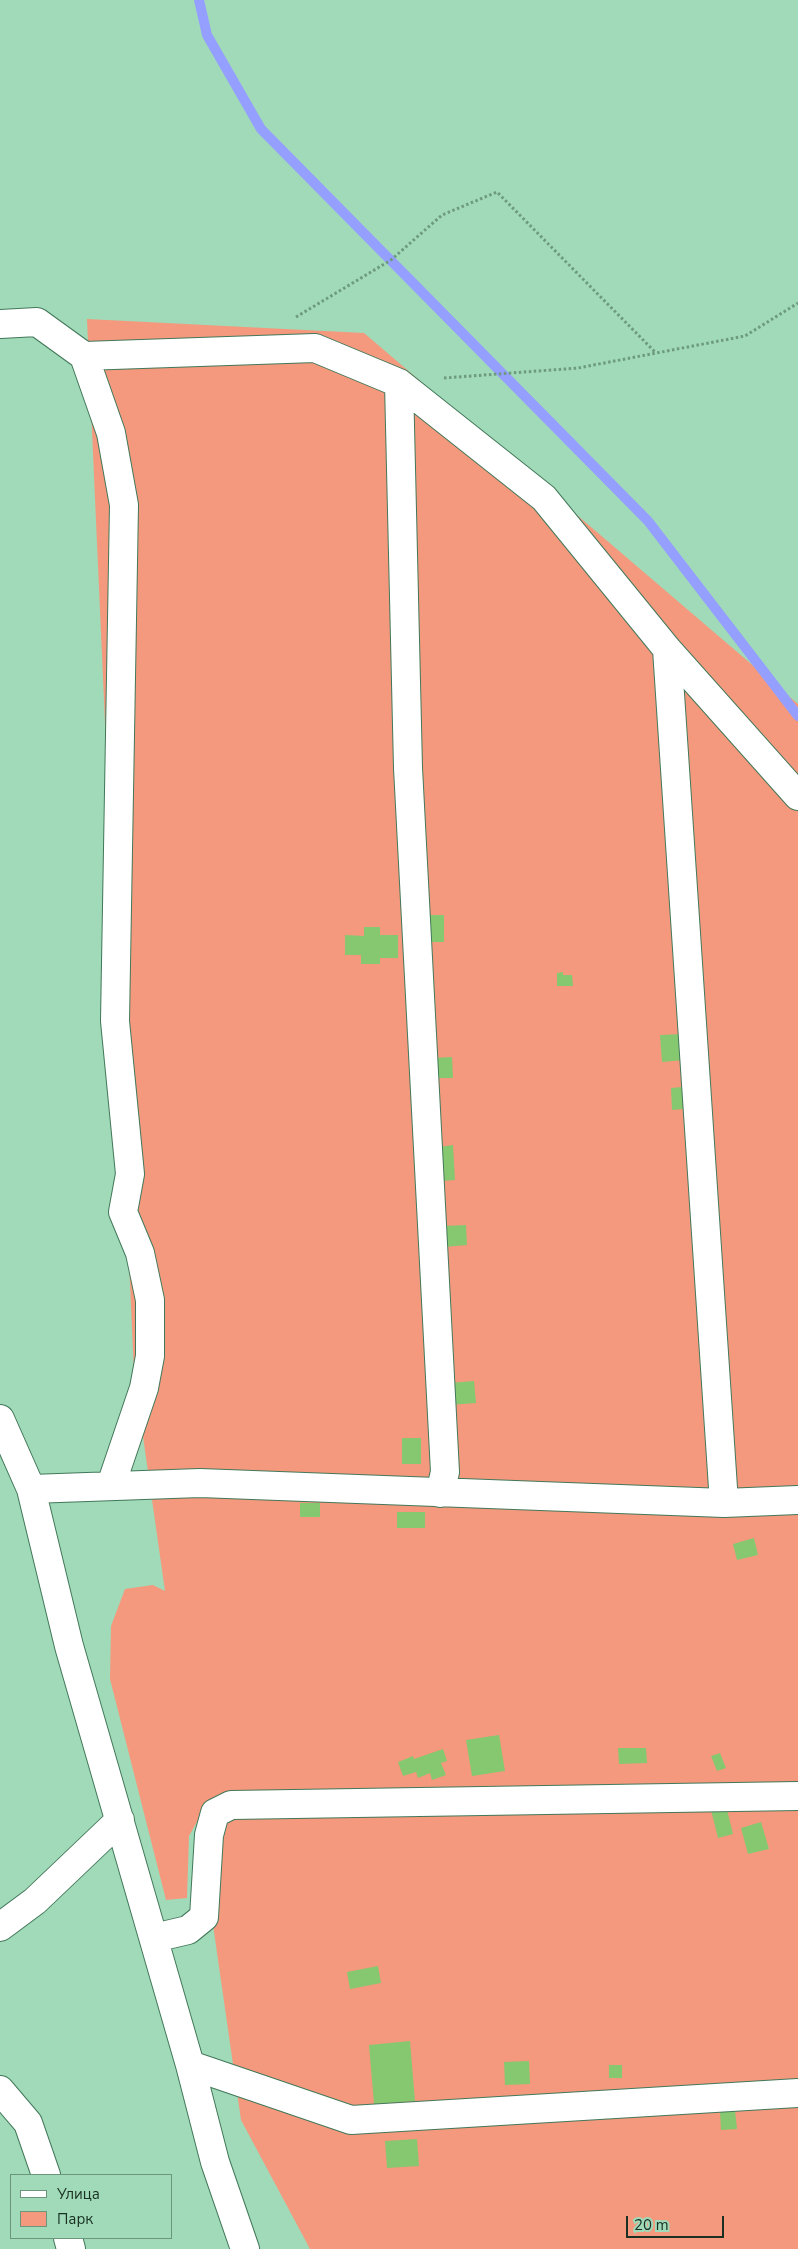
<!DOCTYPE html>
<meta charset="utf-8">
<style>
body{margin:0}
#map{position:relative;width:798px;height:2249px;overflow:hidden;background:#a1dab8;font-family:"Nunito Sans",sans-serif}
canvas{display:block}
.legend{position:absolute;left:10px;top:2174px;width:162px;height:65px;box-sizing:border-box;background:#a1dab8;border:1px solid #6b967c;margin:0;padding:6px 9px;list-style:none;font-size:15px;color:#193023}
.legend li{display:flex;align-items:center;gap:10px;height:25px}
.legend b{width:25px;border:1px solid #6b967c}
.scale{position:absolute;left:626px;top:2216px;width:98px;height:22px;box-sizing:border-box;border:2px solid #193023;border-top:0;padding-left:6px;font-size:15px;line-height:18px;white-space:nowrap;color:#193023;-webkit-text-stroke:4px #a1dab8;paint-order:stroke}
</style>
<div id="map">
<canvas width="798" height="2249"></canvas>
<ul class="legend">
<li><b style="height:6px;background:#fff"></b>Улица</li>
<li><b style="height:14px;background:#f4997d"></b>Парк</li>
</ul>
<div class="scale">20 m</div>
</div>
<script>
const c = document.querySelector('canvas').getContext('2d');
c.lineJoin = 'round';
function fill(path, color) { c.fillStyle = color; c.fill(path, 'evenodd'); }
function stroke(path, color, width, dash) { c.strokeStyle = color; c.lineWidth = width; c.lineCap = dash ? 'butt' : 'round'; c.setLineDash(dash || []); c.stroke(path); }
const green = new Path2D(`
 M 87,319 L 364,333 L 798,704 L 798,2249 L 310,2249 L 241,2120 L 198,1820 L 189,1836 L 187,1898 L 166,1900 L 110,1679 L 111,1626 L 125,1589 L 153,1585 L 165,1591 L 134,1373 Z`);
const stream = new Path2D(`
 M 199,0 L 207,35 L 261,129 L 648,521 L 798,716`);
const building = new Path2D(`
 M 427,915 L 444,915 L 444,942 L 427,942 Z
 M 364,927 L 380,927 L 380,935 L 398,935 L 398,958 L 380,958 L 380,964 L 361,964 L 361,955 L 345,955 L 345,935 L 364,936 Z
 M 563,972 L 563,975 L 572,975 L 573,986 L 557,986 L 557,973 Z
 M 682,1034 L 684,1060 L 662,1062 L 660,1035 Z
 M 452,1057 L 453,1078 L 433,1078 L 432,1058 Z
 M 682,1087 L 683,1109 L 672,1110 L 671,1088 Z
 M 453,1145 L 455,1180 L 441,1181 L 439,1147 Z
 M 466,1225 L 467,1245 L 444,1247 L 443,1226 Z
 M 474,1381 L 476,1403 L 450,1405 L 449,1383 Z
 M 402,1438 L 421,1438 L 421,1464 L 402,1464 Z
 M 300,1503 L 320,1503 L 320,1517 L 300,1517 Z
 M 397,1512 L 425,1512 L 425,1528 L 397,1528 Z
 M 754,1538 L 758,1555 L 737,1560 L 733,1544 Z
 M 499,1735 L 505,1771 L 472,1776 L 466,1740 Z
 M 618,1748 L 646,1748 L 647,1763 L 619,1764 Z
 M 443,1749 L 447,1761 L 441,1763 L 446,1775 L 432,1780 L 430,1773 L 418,1778 L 416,1772 L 403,1776 L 398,1762 L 413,1756 L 414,1759 Z
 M 720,1753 L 726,1768 L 717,1771 L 711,1756 Z
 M 726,1806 L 733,1834 L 718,1838 L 711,1810 Z
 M 761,1822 L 769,1849 L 748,1854 L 741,1828 Z
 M 378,1966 L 381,1983 L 350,1989 L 347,1972 Z
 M 410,2041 L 415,2101 L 374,2104 L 369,2045 Z
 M 529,2061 L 530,2084 L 505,2085 L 504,2062 Z
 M 609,2065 L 622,2065 L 622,2078 L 609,2078 Z
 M 735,2110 L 737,2129 L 721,2130 L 720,2111 Z
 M 417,2139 L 419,2166 L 387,2168 L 385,2141 Z`);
const path = new Path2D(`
 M 296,317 L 391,260 L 442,215 L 497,192 L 656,353
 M 444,378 L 578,368 L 745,336 L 798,303`);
const minor = new Path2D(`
 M 0,324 L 37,322 L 84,356 L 111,433 L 124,505 L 115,1021 L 130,1174 L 123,1212 L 140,1253 L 150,1300 L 150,1356 L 144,1388 L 111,1485
 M 84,356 L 315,348 L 399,383 L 544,498 L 667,649 L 798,796
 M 399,383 L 408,768 L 445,1472 L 440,1493
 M 667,649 L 724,1503
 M 0,1419 L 31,1489 L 69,1646 L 190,2065 L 215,2162 L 245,2249
 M 31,1489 L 200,1483 L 724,1503 L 798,1500
 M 0,1927 L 35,1901 L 120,1820
 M 154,1938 L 188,1930 L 204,1917 L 209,1835 L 215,1813 L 231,1805 L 798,1796
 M 190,2065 L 351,2120 L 798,2093
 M 0,2090 L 28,2123 L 46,2175
 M 68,2238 L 71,2249`);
fill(green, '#f4997d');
stroke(stream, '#959fff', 10);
fill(building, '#86c86f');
stroke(minor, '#42785a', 30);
stroke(path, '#6e9a80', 3, [2.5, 2.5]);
stroke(minor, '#fff', 28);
</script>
